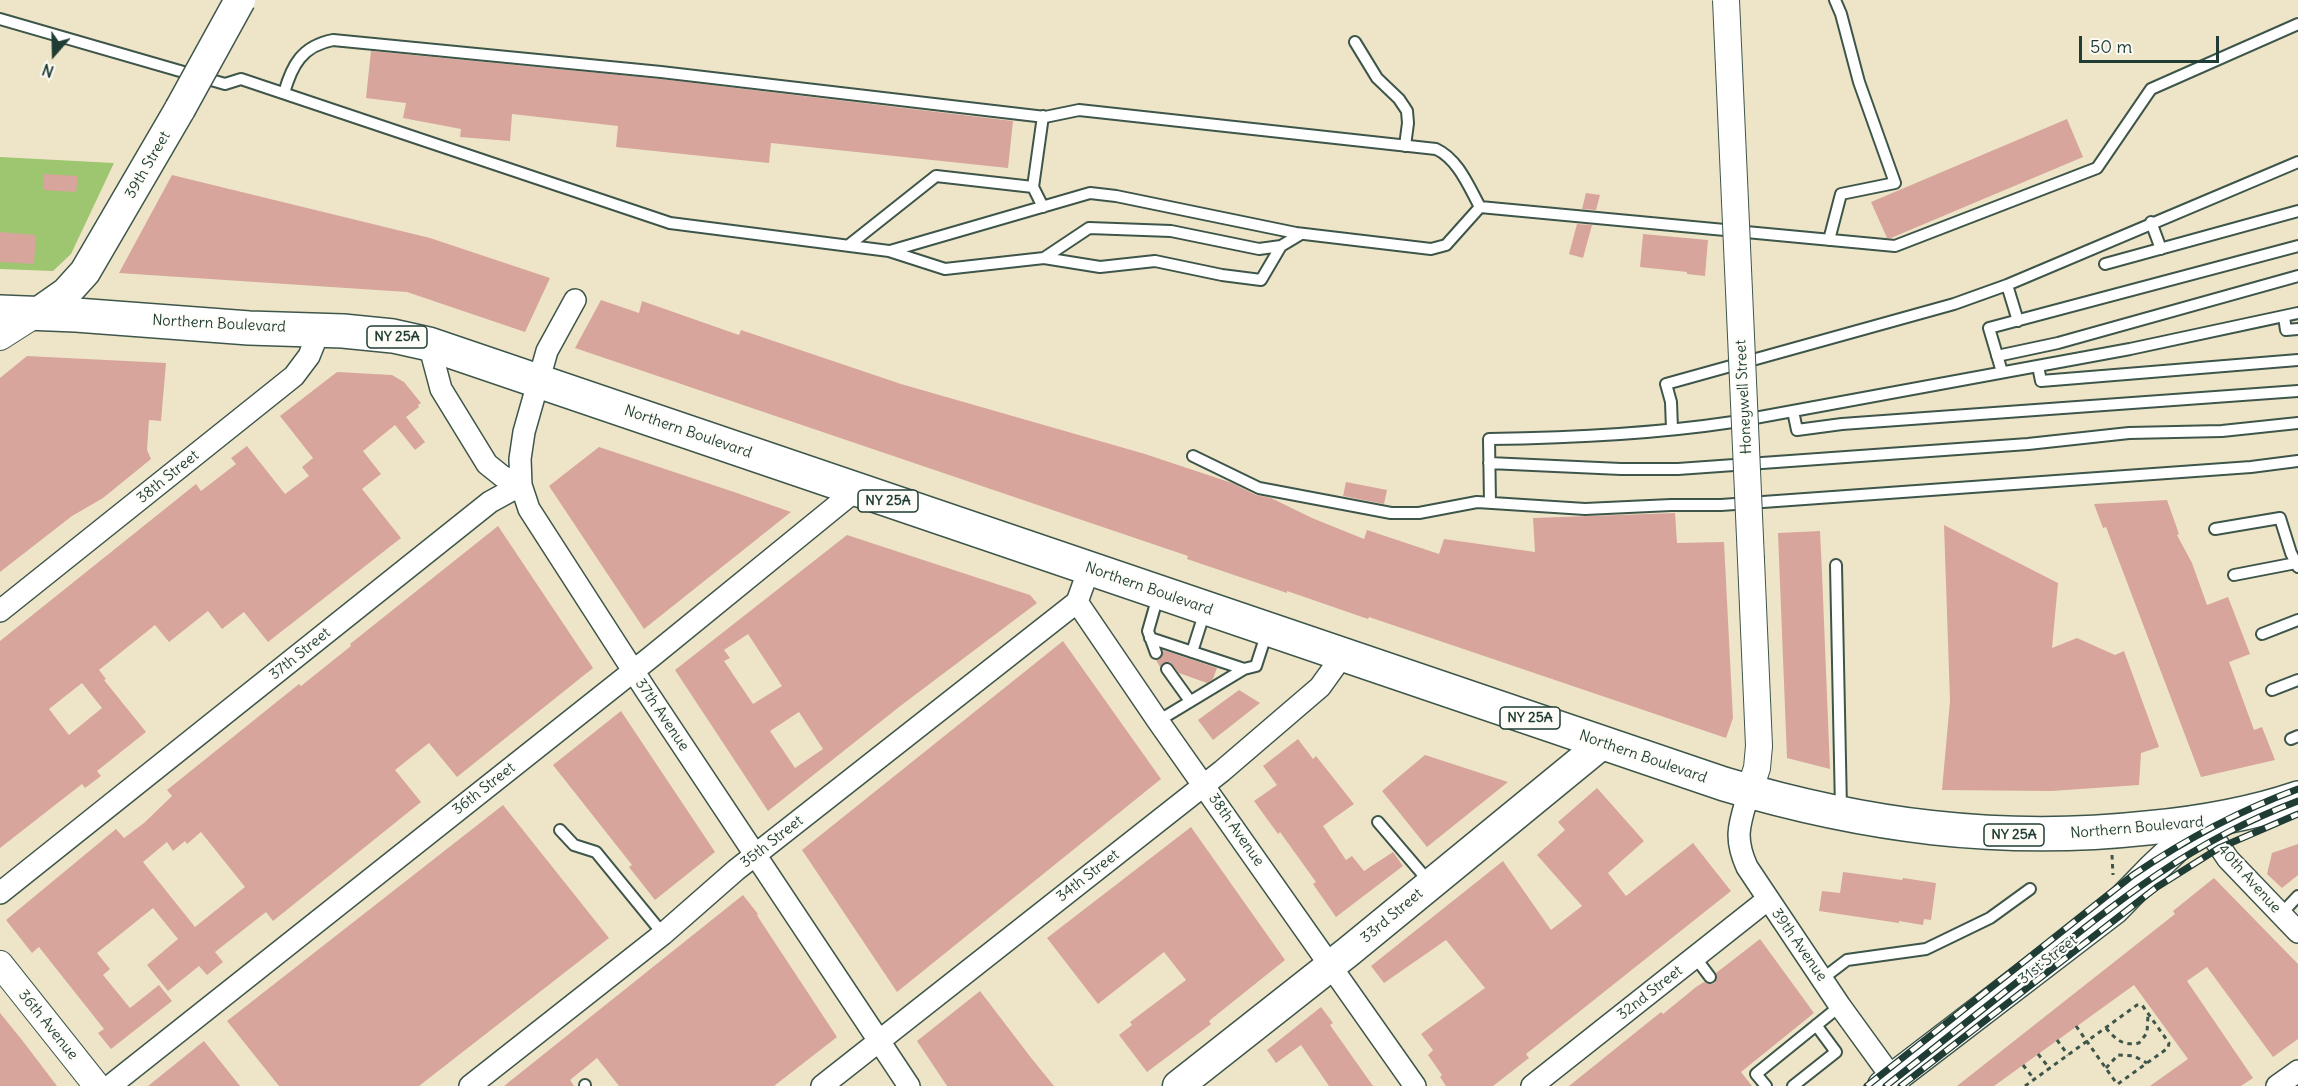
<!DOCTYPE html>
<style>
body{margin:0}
#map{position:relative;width:2298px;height:1086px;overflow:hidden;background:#eee5c8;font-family:Delius,sans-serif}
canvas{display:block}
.north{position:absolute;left:24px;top:24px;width:60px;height:60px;-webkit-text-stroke:4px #fdfcf7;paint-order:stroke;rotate:200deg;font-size:16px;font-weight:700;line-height:24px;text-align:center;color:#1f3d34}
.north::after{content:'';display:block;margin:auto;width:21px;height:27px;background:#1f3d34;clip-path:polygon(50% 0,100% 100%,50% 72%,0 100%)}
.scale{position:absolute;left:2079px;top:36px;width:140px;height:27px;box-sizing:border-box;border:3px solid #1f3d34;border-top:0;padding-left:8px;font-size:18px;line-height:21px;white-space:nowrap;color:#1f3d34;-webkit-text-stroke:4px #fdfcf7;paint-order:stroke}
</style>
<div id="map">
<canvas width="2298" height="1086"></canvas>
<div class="north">N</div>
<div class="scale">50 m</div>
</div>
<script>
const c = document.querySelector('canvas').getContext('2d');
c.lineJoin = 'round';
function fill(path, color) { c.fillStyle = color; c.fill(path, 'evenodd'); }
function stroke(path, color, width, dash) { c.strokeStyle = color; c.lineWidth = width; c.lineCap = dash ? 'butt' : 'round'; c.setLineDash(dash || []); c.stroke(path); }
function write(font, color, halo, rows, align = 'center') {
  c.font = font + ' Delius,sans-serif'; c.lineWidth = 4.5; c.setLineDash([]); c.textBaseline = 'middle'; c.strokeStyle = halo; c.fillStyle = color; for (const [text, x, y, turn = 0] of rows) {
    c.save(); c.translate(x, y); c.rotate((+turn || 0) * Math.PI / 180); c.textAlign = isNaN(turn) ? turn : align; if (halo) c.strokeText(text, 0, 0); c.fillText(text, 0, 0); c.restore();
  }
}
const green = new Path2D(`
 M 0,157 L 114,163 L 71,254 L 53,271 L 0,269 Z`);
const building = new Path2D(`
 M 371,51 L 660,79 L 1013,121 L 1008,168 L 771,143 L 769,163 L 616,147 L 618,126 L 512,114 L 510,141 L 460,137 L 461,129 L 403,118 L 406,103 L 366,98 Z
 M 2067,119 L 2083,157 L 1891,238 L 1887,238 L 1871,202 Z
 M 44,174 L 78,176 L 76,192 L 43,190 Z
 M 172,175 L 430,238 L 550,278 L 525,332 L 407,292 L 119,273 Z
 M 1586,193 L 1600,195 L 1596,210 L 1582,209 Z
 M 1577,224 L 1592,225 L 1583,258 L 1569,254 Z
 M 0,232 L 36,235 L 34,264 L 0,262 Z
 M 1643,234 L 1708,240 L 1705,276 L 1687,274 L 1687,272 L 1640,267 Z
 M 601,300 L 639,313 L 642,301 L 739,335 L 741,330 L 901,384 L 1145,454 L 1232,483 L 1256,495 L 1271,498 L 1312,518 L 1364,539 L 1367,530 L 1439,554 L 1444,539 L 1535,552 L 1533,518 L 1675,513 L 1677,543 L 1724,542 L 1733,718 L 1726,738 L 1369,617 L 1368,619 L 1287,591 L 1287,593 L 1187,559 L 1188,556 L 575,348 Z
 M 27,356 L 166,363 L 161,421 L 149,420 L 147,450 L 151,459 L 103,498 L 72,516 L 0,572 L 0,378 Z
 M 337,372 L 392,375 L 404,382 L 421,403 L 418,405 L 419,407 L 406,417 L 425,442 L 415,450 L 395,425 L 363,451 L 381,474 L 362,489 L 401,538 L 268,642 L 244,612 L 222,629 L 208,611 L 169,642 L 155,625 L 99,670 L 106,679 L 104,680 L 146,732 L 97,771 L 101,776 L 85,788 L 82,784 L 0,848 L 0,641 L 196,484 L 201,491 L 236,464 L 231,458 L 247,446 L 285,494 L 309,476 L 302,467 L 313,458 L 280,416 ZM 82,683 L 102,708 L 69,735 L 49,709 Z
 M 599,447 L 734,492 L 791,512 L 644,629 L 549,486 Z
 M 1346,482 L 1387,490 L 1384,504 L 1343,496 Z
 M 2167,500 L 2179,534 L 2177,535 L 2192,563 L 2207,605 L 2228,597 L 2250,654 L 2229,662 L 2254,730 L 2262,727 L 2275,760 L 2201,777 L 2106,527 L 2103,528 L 2094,504 Z
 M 1944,525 L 2058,583 L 2052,648 L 2077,638 L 2115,655 L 2124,651 L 2159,747 L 2141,753 L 2139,785 L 2051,791 L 1942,790 L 1950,701 Z
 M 498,526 L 593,668 L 457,777 L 429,743 L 395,770 L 421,802 L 273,921 L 266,912 L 215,952 L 223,962 L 207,975 L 199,966 L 168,991 L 147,965 L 178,939 L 153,908 L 97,953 L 110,969 L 103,975 L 130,1008 L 159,985 L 172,1001 L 111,1049 L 98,1033 L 104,1029 L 39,947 L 32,953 L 6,920 L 116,829 L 124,838 L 144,823 L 172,796 L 167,790 L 299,684 L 301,686 L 351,646 L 350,644 ZM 201,832 L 245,887 L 195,927 L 143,862 L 167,842 L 173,851 L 185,841 L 187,844 Z
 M 1820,531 L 1822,573 L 1830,769 L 1787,758 L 1778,533 Z
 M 847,535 L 1030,595 L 1037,603 L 899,707 L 768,811 L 675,670 ZM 748,634 L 782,686 L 753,704 L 724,661 L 730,658 L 724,650 ZM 799,712 L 823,749 L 795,768 L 770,731 Z
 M 1063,641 L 1161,779 L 897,992 L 802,850 Z
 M 1163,650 L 1217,668 L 1213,679 L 1207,683 L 1179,673 L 1170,662 L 1163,663 L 1160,667 L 1156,660 L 1162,657 Z
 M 1239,690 L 1260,703 L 1213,740 L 1198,720 Z
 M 621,711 L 715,852 L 655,900 L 629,867 L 632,865 L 553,765 Z
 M 1298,739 L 1313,759 L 1316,756 L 1354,804 L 1323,826 L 1346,860 L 1352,856 L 1364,871 L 1393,852 L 1403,866 L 1336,917 L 1313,884 L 1316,882 L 1280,832 L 1278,834 L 1254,801 L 1277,785 L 1263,766 Z
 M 1425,755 L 1508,782 L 1427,847 L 1382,791 Z
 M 1597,788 L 1644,841 L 1608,873 L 1626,896 L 1693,843 L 1731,891 L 1526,1054 L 1529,1058 L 1493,1086 L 1446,1086 L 1440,1077 L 1442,1075 L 1428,1055 L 1433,1050 L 1421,1034 L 1485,988 L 1446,940 L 1384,983 L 1371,966 L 1503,861 L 1551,930 L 1582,906 L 1537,855 L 1565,830 L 1558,822 Z
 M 503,805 L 609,938 L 419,1086 L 279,1086 L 227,1021 Z
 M 1191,827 L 1285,960 L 1209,1021 L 1211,1024 L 1147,1072 L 1119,1035 L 1132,1025 L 1130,1022 L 1186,980 L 1164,952 L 1098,1004 L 1047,938 Z
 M 2298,844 L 2298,875 L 2282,888 L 2267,874 L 2272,853 Z
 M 1843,872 L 1902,880 L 1903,878 L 1936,883 L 1931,920 L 1924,919 L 1923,925 L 1899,921 L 1899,923 L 1819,911 L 1822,891 L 1840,893 Z
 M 2214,878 L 2298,964 L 2298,1039 L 2273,1057 L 2207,967 L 2187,981 L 2253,1078 L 2241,1086 L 2150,1086 L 2188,1059 L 2134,985 L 1994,1086 L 1957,1086 L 2175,914 L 2173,911 Z
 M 743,895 L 758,914 L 757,915 L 760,920 L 837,1037 L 774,1086 L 619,1086 L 597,1058 L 570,1080 L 574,1086 L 504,1086 Z
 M 1760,939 L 1814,1013 L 1741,1072 L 1752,1086 L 1569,1086 L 1661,1012 L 1663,1014 L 1696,987 L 1704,982 L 1710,984 L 1715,983 L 1717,977 L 1716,973 Z
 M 980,991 L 1032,1059 L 1054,1086 L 947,1086 L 917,1041 Z
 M 1321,1007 L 1333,1023 L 1330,1025 L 1373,1086 L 1329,1086 L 1301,1045 L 1276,1063 L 1267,1050 Z
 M 0,1013 L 22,1040 L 57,1086 L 0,1086 Z
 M 204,1041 L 240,1086 L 148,1086 Z`);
const path = new Path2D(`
 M 2112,855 L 2113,875
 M 2076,1026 L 2117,1084
 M 2106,1028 C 2116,1040 2123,1046 2139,1043 L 2147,1033 L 2148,1015
 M 2057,1040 L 2068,1055
 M 2038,1054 L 2050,1069
 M 2023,1065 L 2034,1079
 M 2106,1068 L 2118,1055 L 2134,1056 L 2147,1063
 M 2025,1086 L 2137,1005 L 2142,1005 L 2169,1043 L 2168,1048 L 2115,1086`);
const service = new Path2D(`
 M 0,19 L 225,84 L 241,79 L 670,223 L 889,251 L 945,269 L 1044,258 L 1100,267 L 1155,261 L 1222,275 L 1261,280 L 1281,246 L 1301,234
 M 1355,42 L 1377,78 L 1399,99 L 1407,111 L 1408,123 L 1405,146
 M 284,93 C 292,65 302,46 333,40 L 661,72 L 1045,117 L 1079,110 L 1436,149 C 1458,159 1469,187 1480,207
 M 1043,116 L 1033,187 L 1043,207
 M 1480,207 L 1895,246 L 2097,168 L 2151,89 L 2298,24
 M 2151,222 L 2161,249
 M 1829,240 L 1841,194 L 1895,183 L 1859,82 L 1841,14 L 1835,0
 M 849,245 L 936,176 L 1033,187
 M 890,251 L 1090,193 L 1116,196 L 1296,233 L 1431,249 L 1446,245 L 1480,207
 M 1044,258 L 1089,228 L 1171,231 L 1259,249 L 1281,246
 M 2105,264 L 2298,211
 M 2007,285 L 2018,321
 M 2284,317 L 2286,330 L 2298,329
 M 1997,356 L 2058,343 L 2298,276
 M 2038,366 L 2041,381 L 2298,360
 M 2002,372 L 1989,328 L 2298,246
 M 1793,411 L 1797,430 L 1842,424 L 2298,391
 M 1672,429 L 1671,402 L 1666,384 L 1954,304 L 2007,285 L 2298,162
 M 1193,456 L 1259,488 L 1391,513 L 1419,513 L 1477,502 L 1585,509 L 1671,505 L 1721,505 L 2251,467 L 2298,461
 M 1489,463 L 1621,469 L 1678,469 L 2028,444 L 2129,433 L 2222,431 L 2298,423
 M 1490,503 L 1489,439 C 1570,438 1653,434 1733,422 L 2130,349 L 2298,313
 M 2215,529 L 2280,518 L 2291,553 L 2298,567
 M 1836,565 L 1841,809
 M 2234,575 L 2296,563
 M 2262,634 L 2298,620
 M 1150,638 L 1244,669
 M 1192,652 L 1205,611
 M 1156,653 L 1148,631 L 1158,596
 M 1167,669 L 1190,701
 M 2272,690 L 2298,680
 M 1158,721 L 1244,669 L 1256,666 L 1267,632
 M 2291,739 L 2298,736
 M 1378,822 L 1431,884
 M 560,830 L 574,845 L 596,852 L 663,934
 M 2281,914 L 2298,896
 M 1695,957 L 1710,977
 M 1822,979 L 1847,960 L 1926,949 L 1990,918 L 2030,889
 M 585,1085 L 585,1086
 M 1766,1086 L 1756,1074 L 1840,1006
 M 1793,1086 L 1836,1052 L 1816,1025`);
const minor = new Path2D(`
 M 575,300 L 547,351 L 524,432 L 520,459 L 521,485 L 529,509 L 645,689 L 909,1086
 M 429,344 L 441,389 L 487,464 L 502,476 L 521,485
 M 1089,569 L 1077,602 L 1158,721 L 1415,1086
 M 0,611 L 294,376 L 309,356 L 320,329
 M 1749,792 C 1740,823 1733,836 1747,867 L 1840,1006 L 1898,1086
 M 2203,822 L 2228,859 L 2298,932
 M 0,893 L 490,502 L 521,485
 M 110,1086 L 651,657 L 856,490
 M 470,1086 L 663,934 L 736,870 L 1077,602
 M 822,1086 L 1222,771 L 1320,687 L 1343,655
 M 1532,1086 L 1767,900
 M 2277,1086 L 2298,1071`);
const tertiary = new Path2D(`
 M 0,337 L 36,314
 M 1749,792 L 1757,768 L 1759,746 L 1751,560
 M 0,964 L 97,1086`);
const secondary = new Path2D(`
 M 36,314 L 66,293 L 85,272 L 180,109
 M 1178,1086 L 1348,952 L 1603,743
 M 1883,1086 L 2114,909 L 2153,869 L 2203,822`);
const primary = new Path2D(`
 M 0,312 L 76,315 L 249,328 L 343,331 L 393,336 L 429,344 L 1724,784 C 1865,826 2000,844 2147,828 C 2199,823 2248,815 2298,798`);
const rail = new Path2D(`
 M 1867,1086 L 2133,875 C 2186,839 2238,811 2298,789
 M 1886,1086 C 1933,1049 1979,1012 2026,975 C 2115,903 2189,842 2298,801
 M 1901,1086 L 2157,887 L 2219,848 L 2298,814`);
const tertiaryBridge = new Path2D(`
 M 1726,0 L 1751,560`);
const secondaryBridge = new Path2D(`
 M 180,109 L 240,0`);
const shields = [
 [397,337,60],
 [888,501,60],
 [1530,718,60],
 [2014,835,60]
];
const shieldNames = [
 ["NY 25A",397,337],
 ["NY 25A",888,501],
 ["NY 25A",1530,718],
 ["NY 25A",2014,835]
];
const streetNames = [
 ["39th Street",148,165,-60],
 ["Northern Boulevard",219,324,3],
 ["Honeywell Street",1744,397,-93],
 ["Northern Boulevard",688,432,19],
 ["38th Street",168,477,-39],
 ["Northern Boulevard",1149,589,19],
 ["37th Street",300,654,-39],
 ["37th Avenue",662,715,56],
 ["Northern Boulevard",1643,757,19],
 ["36th Street",484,789,-38],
 ["Northern Boulevard",2137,828,-5],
 ["38th Avenue",1236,830,55],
 ["35th Street",772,842,-38],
 ["34th Street",1088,876,-38],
 ["40th Avenue",2249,879,48],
 ["33rd Street",1392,916,-40],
 ["39th Avenue",1799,945,55],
 ["31st Street",2048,960,-38],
 ["32nd Street",1650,993,-38],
 ["36th Avenue",48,1025,51]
];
fill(green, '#9ec570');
fill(building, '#d7a59c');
stroke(service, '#3e564a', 14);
stroke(minor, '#3e564a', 24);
stroke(tertiary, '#3e564a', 28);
stroke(secondary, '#3e564a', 33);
stroke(primary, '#3e564a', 36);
stroke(path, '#3e564a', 3, [4.5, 4.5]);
stroke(service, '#fff', 10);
stroke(minor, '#fff', 21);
stroke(tertiary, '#fff', 26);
stroke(secondary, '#fff', 30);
stroke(primary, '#fff', 33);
stroke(rail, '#1f3d34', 7);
stroke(rail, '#fdfcf7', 4.5, [14]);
stroke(tertiaryBridge, '#3e564a', 28, []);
stroke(secondaryBridge, '#3e564a', 33, []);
stroke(tertiaryBridge, '#fff', 26);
stroke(secondaryBridge, '#fff', 30);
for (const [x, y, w] of shields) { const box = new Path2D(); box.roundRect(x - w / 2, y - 11, w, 22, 4.5); c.fillStyle = '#fdfcf7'; c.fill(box); stroke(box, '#1f3d34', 1.5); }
write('bold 14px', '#1f3d34', null, shieldNames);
write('15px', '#1f3d34', '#fdfcf7', streetNames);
</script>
